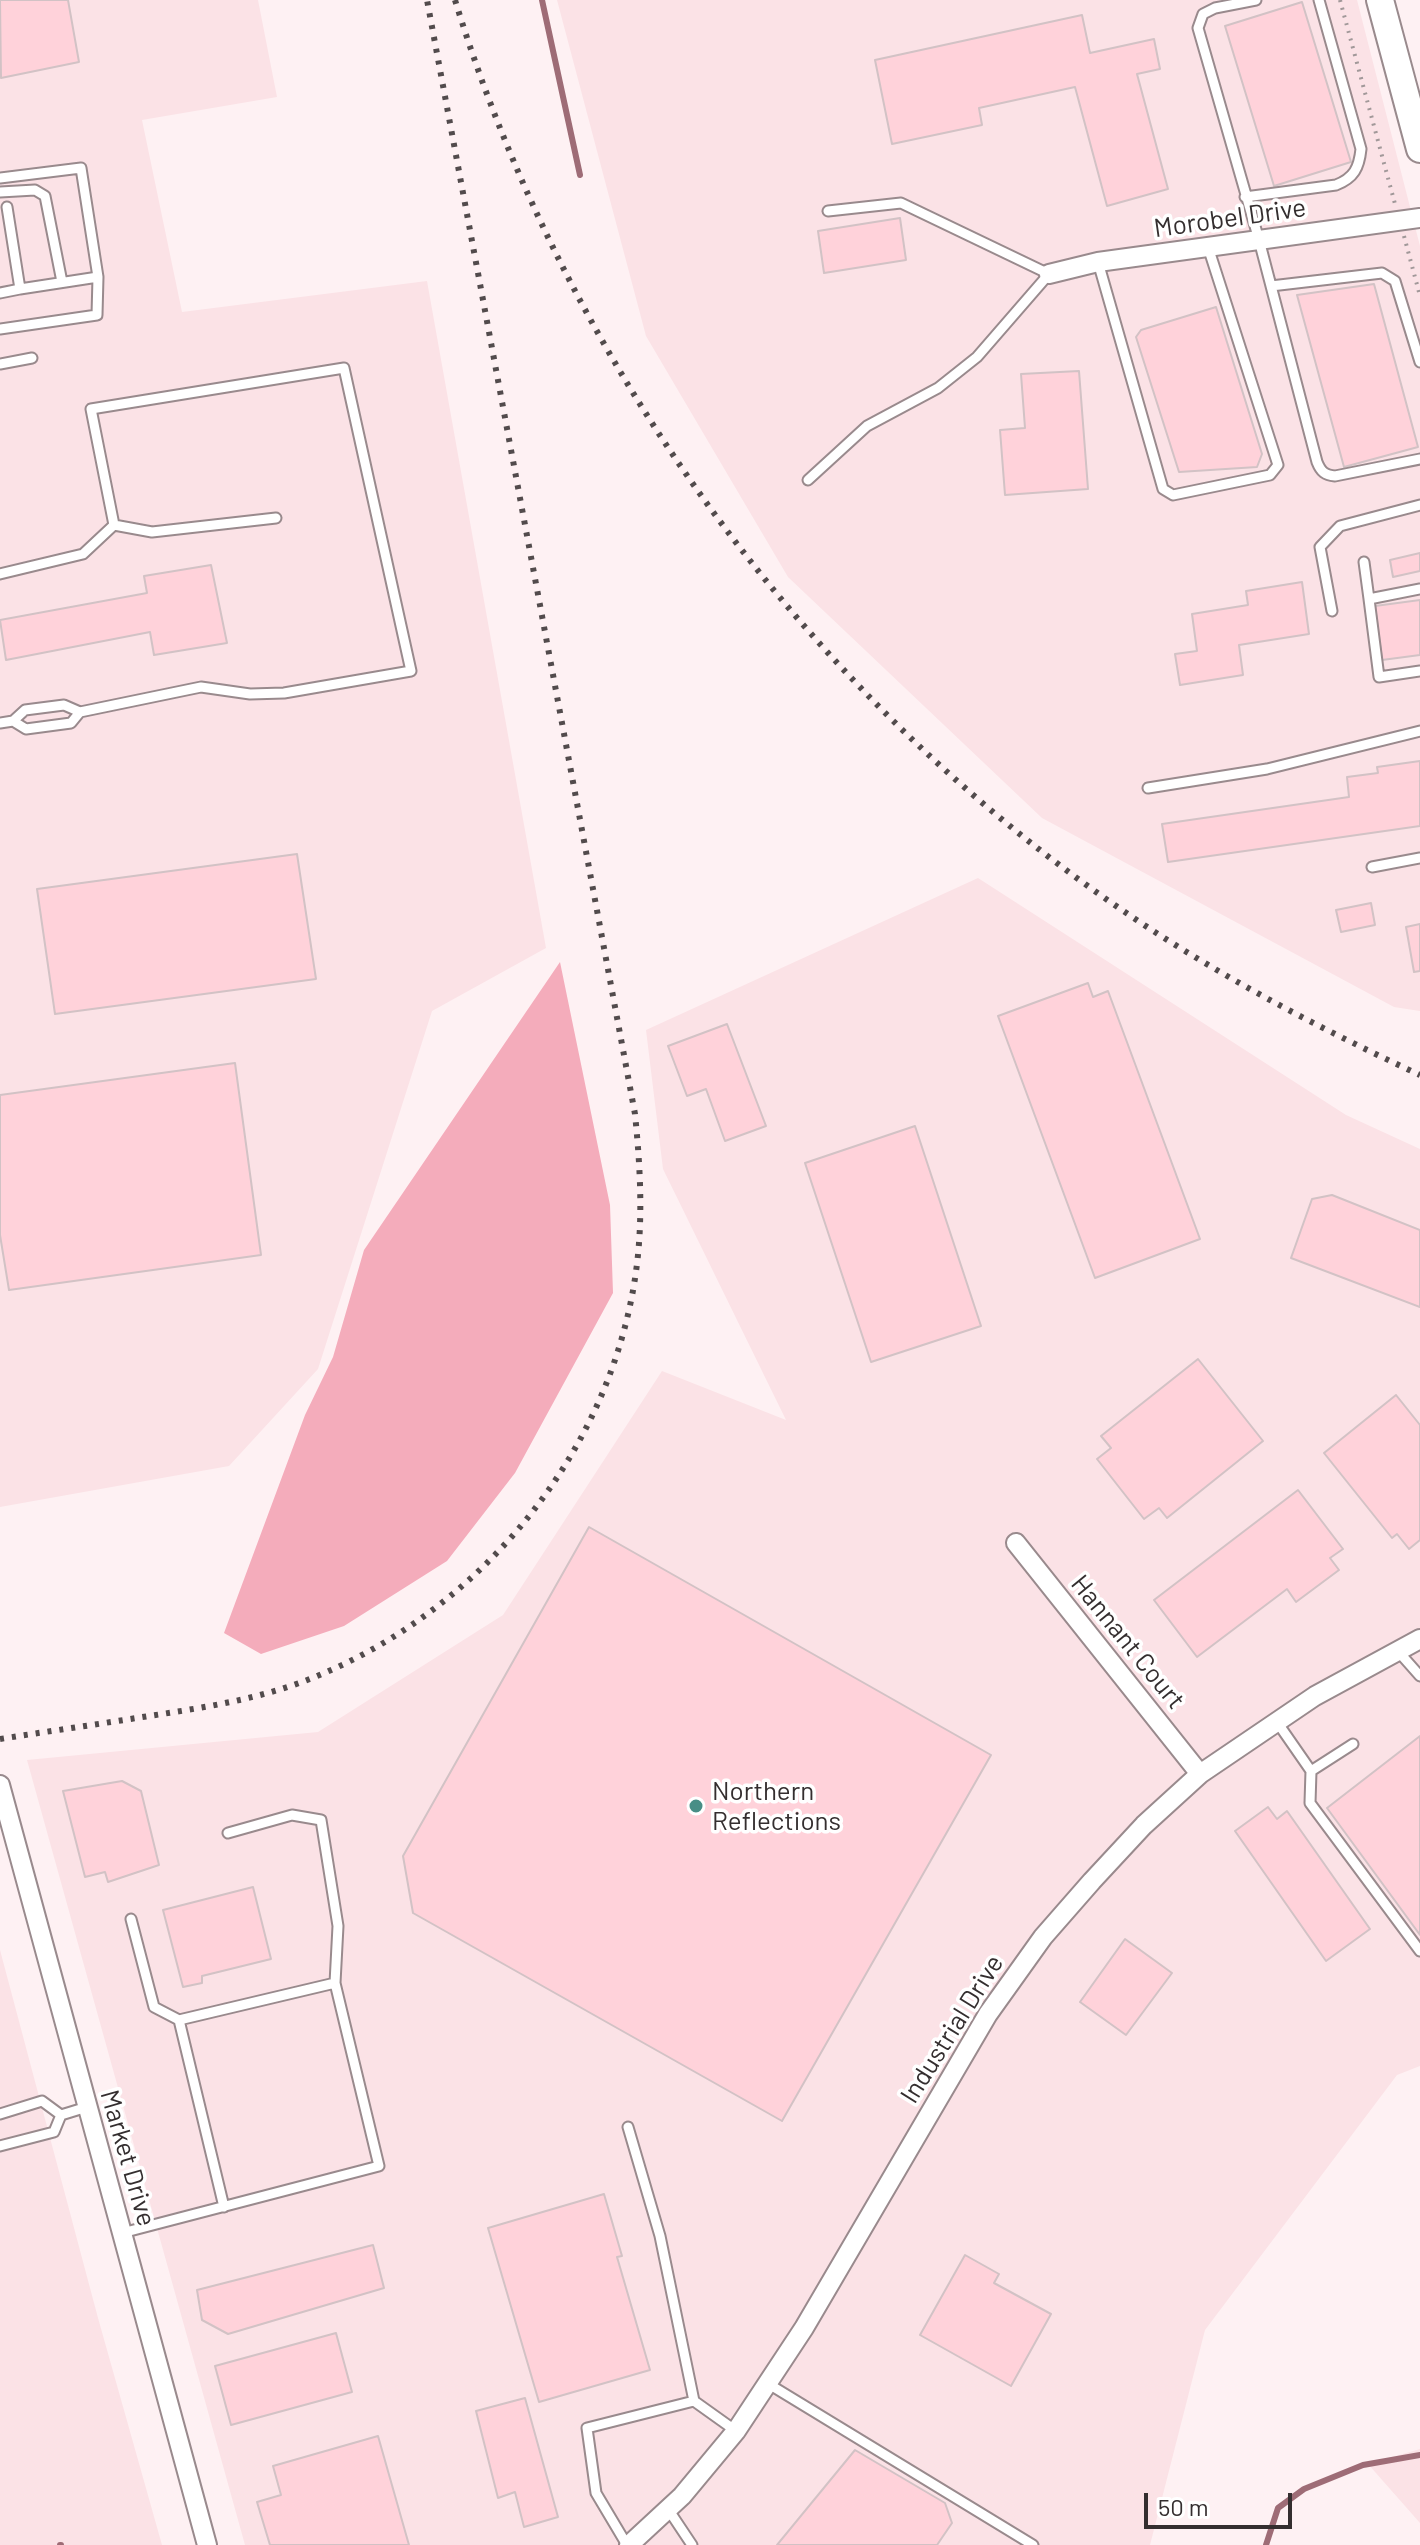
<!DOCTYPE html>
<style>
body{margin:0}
#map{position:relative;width:1420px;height:2545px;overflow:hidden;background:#fef1f3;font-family:Barlow,sans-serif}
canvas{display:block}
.scale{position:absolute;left:1144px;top:2493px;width:148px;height:36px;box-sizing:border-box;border:4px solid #342e2f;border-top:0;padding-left:10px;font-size:24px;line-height:28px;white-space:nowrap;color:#342e2f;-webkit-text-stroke:6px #fff;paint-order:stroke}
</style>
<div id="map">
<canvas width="1420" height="2545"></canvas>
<div class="scale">50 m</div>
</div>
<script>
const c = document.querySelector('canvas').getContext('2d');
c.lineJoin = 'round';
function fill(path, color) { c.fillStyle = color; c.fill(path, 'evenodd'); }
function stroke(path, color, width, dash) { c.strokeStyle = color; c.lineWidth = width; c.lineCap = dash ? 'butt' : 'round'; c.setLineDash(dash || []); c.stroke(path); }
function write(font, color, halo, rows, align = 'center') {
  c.font = font + ' Barlow,sans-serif'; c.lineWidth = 7; c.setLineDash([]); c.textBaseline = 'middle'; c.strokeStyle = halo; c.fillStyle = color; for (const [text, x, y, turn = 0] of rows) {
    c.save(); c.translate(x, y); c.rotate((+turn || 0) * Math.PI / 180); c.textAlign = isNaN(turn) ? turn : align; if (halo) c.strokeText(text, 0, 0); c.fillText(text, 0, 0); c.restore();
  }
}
const built = new Path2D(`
 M 0,0 L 258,0 L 277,97 L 142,120 L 182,312 L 427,281 L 546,948 L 432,1011 L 318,1369 L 229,1466 L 0,1507 Z
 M 557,0 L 1357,0 L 1420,246 L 1420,1011 L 1394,1007 L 1042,818 L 788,577 L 646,336 Z
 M 978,878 L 1346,1115 L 1420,1149 L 1420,2066 L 1397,2075 L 1205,2330 L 1150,2545 L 245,2545 L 27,1760 L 318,1732 L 503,1615 L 662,1371 L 786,1420 L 663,1169 L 646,1030 Z
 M 0,1950 L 98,2318 L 162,2545 L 0,2545 Z
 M 1420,2449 L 1420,2523 L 1368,2464 Z`);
const forest = new Path2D(`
 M 560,962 L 610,1205 L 613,1293 L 515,1473 L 447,1561 L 344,1626 L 261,1654 L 224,1633 L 305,1415 L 333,1357 L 364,1250 Z`);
const stream = new Path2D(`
 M 542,0 L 580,175
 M 60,2545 L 61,2545
 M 1266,2545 L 1278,2508 L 1304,2489 L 1363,2465 L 1420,2455`);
const building = new Path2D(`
 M 0,0 L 68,0 L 79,62 L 1,78 Z
 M 1302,2 L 1351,162 L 1274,186 L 1225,26 Z
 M 1082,15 L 1090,53 L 1154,39 L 1160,69 L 1137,74 L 1168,189 L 1107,206 L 1075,87 L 979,108 L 982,125 L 892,144 L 875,60 Z
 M 900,218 L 906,260 L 824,273 L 818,231 Z
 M 1374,284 L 1418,447 L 1344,467 L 1297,295 Z
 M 1216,307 L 1262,454 L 1257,467 L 1179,472 L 1136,337 L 1141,330 Z
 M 1079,371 L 1088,489 L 1005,495 L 1000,430 L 1025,428 L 1021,374 Z
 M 1420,553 L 1420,571 L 1393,577 L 1390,560 Z
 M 211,565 L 227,643 L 154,655 L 150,632 L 6,660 L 0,620 L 147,593 L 144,576 Z
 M 1302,582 L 1309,634 L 1239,645 L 1243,675 L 1180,685 L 1175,654 L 1197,651 L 1192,614 L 1248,605 L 1246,591 Z
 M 1420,600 L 1420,655 L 1382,660 L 1375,606 Z
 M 1420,761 L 1420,826 L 1168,862 L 1162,824 L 1349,797 L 1347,777 L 1378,773 L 1377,767 Z
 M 297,854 L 316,979 L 55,1014 L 37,889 Z
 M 1371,903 L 1375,925 L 1341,932 L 1336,910 Z
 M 1420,924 L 1420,971 L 1414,972 L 1406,927 Z
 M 1088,983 L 1093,997 L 1108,991 L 1200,1239 L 1095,1278 L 998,1016 Z
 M 727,1024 L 766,1126 L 725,1141 L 706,1089 L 687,1096 L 668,1046 Z
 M 235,1063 L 261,1255 L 9,1290 L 0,1235 L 0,1095 Z
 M 915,1126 L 981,1326 L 871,1362 L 805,1163 Z
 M 1332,1195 L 1420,1230 L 1420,1307 L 1291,1258 L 1312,1199 Z
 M 1198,1359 L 1263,1441 L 1167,1518 L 1159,1508 L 1144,1519 L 1097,1459 L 1111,1448 L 1101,1436 Z
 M 1396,1395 L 1420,1425 L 1420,1540 L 1409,1549 L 1397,1534 L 1392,1538 L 1324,1453 Z
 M 1298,1490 L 1343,1549 L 1330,1558 L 1339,1570 L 1296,1602 L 1287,1589 L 1197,1657 L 1154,1600 Z
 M 589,1527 L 991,1755 L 782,2121 L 413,1913 L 403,1856 Z
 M 1420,1736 L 1420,1935 L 1327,1808 Z
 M 122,1781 L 141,1791 L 159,1865 L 108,1882 L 105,1872 L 85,1877 L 63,1791 Z
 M 1268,1807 L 1277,1819 L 1287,1811 L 1370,1929 L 1326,1961 L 1235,1831 Z
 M 253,1887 L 271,1959 L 202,1976 L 202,1983 L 183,1987 L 163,1910 Z
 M 1125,1939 L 1172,1973 L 1126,2035 L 1080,2002 Z
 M 604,2194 L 622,2256 L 617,2257 L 650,2370 L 539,2402 L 488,2228 Z
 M 373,2245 L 384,2288 L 228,2334 L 202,2320 L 197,2290 Z
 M 965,2255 L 999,2274 L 994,2283 L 1051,2314 L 1011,2386 L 920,2335 Z
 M 336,2333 L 352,2392 L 231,2425 L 215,2366 Z
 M 525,2398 L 558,2517 L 524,2527 L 515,2492 L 498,2498 L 476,2411 Z
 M 378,2436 L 409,2545 L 270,2545 L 257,2502 L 281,2495 L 273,2466 Z
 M 855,2450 L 945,2503 L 952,2523 L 937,2545 L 777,2545 Z`);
const path = new Path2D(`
 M 1340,0 L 1395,204
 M 1404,236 L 1420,296`);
const lane = new Path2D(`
 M 1256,0 L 1215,8 L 1203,14 L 1198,28 L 1259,240 L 1317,462 C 1321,472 1325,475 1335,476 L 1420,459
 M 0,178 L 81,168 L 98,277 L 20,289
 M 0,192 L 35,190 L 45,196 L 62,282
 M 1245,197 L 1336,185 C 1354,178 1359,168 1361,149 L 1319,0
 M 1098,262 L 1163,489 L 1173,495 L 1270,475 L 1278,465 L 1208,247
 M 1271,286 L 1382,273 L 1395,281 L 1420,362
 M 0,293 L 20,289 L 7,207
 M 0,329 L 97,315 L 98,277
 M 0,364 L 32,358
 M 808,480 L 867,426 L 938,388 L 977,357 L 1049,274 L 901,203 L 828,211
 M 114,525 L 152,532 L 276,518
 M 1364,562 L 1369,599
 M 0,574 L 83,554 L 114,525
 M 1420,589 L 1369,599 L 1379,677 L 1420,671
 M 1332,611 L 1320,547 L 1340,526 L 1420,505
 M 13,721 L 26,729 L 71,723 L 80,712
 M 0,723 L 13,721 L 25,710 L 64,705 L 80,712 L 201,687 L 250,694 L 284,693 L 411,671 L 344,368 L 91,409 L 114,525
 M 1148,788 L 1267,769 L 1420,731
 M 1372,867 L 1420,858
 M 1397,1650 L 1420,1676
 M 1277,1722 L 1311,1771 L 1310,1803 L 1420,1951
 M 1311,1771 L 1353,1744
 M 131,1919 L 154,2007 L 179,2020
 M 0,2114 L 42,2101 L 61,2115
 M 61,2115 L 87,2107
 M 628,2127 L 660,2236 L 694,2401 L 736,2431
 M 0,2146 L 54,2132 L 61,2115
 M 224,2207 L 179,2020 L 335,1983
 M 122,2233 L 379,2166 L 335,1983 L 338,1926 L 321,1820 L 292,1815 L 228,1833
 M 767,2383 L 1033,2545
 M 668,2509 L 692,2545
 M 627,2545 L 596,2493 L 587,2428 L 694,2401`);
const street = new Path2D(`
 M 1049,274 L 1098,262 L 1420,218
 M 1016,1543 L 1200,1774
 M 0,1785 L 207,2545
 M 629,2545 L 682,2496 L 736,2431 L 804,2328 L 988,2014 L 1043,1937 L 1092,1881 L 1144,1825 L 1200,1774 L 1315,1696 L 1420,1639`);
const secondary = new Path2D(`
 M 1380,0 L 1420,149`);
const rail = new Path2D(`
 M 455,0 C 572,382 831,727 1169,941 C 1250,992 1334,1035 1420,1075
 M 0,1739 C 50,1731 100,1724 149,1716 C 201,1708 253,1700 302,1682 C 478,1616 614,1452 637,1264 C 643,1214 640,1164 635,1114 L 427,0`);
const markers = [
 [696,1806,8,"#488e86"]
];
const streetNames = [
 ["Morobel Drive",1230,218,-8],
 ["Hannant Court",1128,1642,51],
 ["Industrial Drive",952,2029,-58],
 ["Market Drive",128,2158,74]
];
const poiNames = [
 ["Northern",712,1791],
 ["Reflections",712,1821]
];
fill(built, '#fbe2e6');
fill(forest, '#f4acbb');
stroke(stream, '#9e6c76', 6);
fill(building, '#ffd2da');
stroke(building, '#d2c2c5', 2);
stroke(lane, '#998a8d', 13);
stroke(street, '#998a8d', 22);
stroke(secondary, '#998a8d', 30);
stroke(path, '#a19899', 4, [2, 6]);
stroke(lane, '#fff', 9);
stroke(street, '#fff', 18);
stroke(secondary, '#fff', 26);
stroke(rail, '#524b4c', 6, [4, 8]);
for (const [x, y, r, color] of markers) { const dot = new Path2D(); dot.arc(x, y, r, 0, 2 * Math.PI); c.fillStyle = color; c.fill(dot); stroke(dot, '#fff', 3); }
write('26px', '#342e2f', '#fff', streetNames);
write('26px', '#342e2f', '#fff', poiNames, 'left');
</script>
